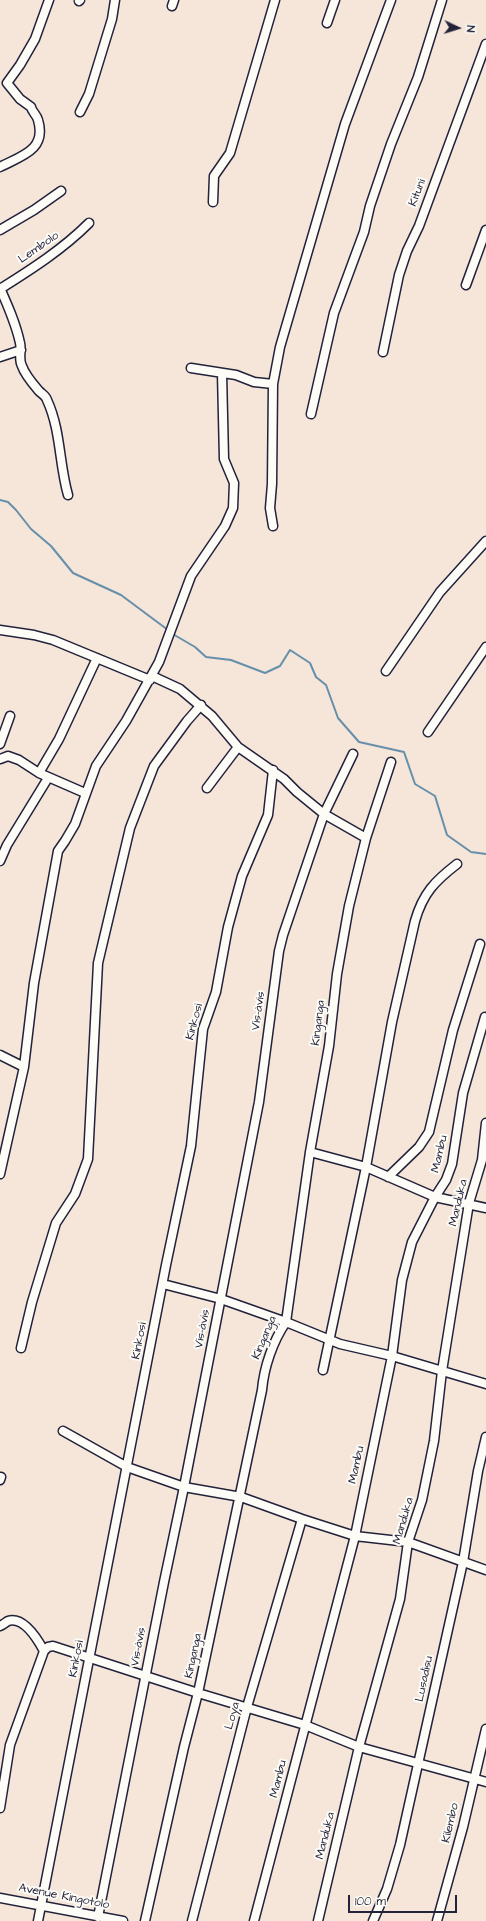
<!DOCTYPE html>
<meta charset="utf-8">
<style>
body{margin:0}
#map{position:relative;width:486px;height:1921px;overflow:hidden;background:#f5e6d9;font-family:"Architects Daughter",sans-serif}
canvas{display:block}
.north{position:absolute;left:438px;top:8px;width:40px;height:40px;-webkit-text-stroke:3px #fdfcf7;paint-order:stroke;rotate:94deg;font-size:11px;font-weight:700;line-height:16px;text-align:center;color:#22223b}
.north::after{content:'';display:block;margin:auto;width:14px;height:18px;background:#22223b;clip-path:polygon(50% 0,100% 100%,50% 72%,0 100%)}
.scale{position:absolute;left:348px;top:1895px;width:109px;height:18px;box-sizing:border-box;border:2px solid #22223b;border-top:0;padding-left:5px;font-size:12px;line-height:14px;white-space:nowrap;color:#22223b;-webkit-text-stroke:3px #fdfcf7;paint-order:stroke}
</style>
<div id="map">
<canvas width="486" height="1921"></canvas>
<div class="north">N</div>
<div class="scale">100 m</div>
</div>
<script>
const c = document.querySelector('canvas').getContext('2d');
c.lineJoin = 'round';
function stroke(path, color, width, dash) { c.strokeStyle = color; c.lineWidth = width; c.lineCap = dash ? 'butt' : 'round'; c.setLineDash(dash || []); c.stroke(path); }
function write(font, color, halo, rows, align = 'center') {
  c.font = font + ' "Architects Daughter",sans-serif'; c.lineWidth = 4; c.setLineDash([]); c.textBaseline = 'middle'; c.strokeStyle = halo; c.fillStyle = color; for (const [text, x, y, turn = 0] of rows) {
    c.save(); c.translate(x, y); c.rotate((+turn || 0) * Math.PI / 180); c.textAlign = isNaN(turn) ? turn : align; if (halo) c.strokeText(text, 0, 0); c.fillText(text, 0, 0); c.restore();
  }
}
const stream = new Path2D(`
 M 0,500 L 8,502 L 16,510 L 31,529 L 51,546 L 73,573 L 121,595 L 168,630
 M 171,633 L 195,647 L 206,657 L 231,660 L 265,673 L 280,666 L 290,650 L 310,663 L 316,677 L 326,685 L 338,718 L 359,742 L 404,752 L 415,784 L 435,796 L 447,835 L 471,852 L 486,854`);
const minor = new Path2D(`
 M 79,1 L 80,0
 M 172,6 L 174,0
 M 327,23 L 335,0
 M 80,112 L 89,94 L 112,19 L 115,0
 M 0,167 C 21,156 47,150 38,120 C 37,115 32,112 31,107 L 20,99 L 7,83 L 20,65 L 35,39 L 49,0
 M 213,202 L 214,176 L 230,153 L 275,0
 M 0,230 L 34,210 L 61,191
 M 466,285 L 486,230
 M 0,288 C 8,306 16,324 20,343 C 22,351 18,359 22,366 C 25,375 33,384 39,391 C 42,394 46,396 47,400 C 61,430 59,464 68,495
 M 0,289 C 32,269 63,249 89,223
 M 383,352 L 399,275 L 407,251 L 419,226 L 486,44
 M 0,357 L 21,350
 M 191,368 L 236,375 L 254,382 L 273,384
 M 311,414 L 334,313 L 364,232 L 370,206 L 391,144 L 418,77 L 442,0
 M 273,526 L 270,508 L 272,484 L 273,384 L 280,347 L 345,124 L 391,0
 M 0,630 L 34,635 L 53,640 L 150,680
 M 386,671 L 440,592 L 486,541
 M 152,676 L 180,689 L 212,716 L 238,747 L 284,779 L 297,792 L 324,814 L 366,838
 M 428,732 L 486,647
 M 0,744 L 10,716
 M 0,759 L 8,756 L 19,760 L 39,773 L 85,793
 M 39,773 L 59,739 L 97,658
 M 207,788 L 238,747
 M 0,861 L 7,845 L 48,778
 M 0,1055 L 24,1067 L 34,983 L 58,851 L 65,841 L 75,824 L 96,766 L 126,721 L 159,662 L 191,576 L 225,526 L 233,508 L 234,483 L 224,459 L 222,373
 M 310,1152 L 366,1167 L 435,1197 L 486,1208
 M 0,1174 L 24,1067
 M 388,1177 L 419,1147 L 429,1132 L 453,1030 L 480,944
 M 163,1284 L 221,1299 L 286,1322 L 340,1344 L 392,1356 L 486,1384
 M 21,1348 L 32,1302 L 56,1223 L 75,1194 L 88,1159 L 98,963 L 130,828 L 154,766 L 187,721 L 201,705
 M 323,1370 L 366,1167 L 392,1022 L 415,921 C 423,893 435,881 457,864
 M 63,1431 L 127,1467 L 184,1487 L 241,1497 L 302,1519 L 355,1536 L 408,1542 L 486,1570
 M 0,1480 L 1,1477
 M 0,1626 C 3,1625 6,1622 8,1621 C 24,1616 38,1640 44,1651
 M 0,1808 L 10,1745 L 44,1651 L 48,1647 L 53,1646 L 198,1693 L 305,1725 L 359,1747 L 486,1782
 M 0,1898 L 123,1921
 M 98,1917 L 164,1582 L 184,1487 L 259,1102 L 279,951 L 283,935 L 324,814 L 353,754
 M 38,1921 L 166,1265 L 191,1146 L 203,1029 L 216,992 L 228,927 L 242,876 L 268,815 L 273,770
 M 145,1921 L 184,1747 L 198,1693 L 262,1390 C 264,1367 273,1341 286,1322 L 310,1152 L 329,1046 L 337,974 L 349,906 L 366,838 L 391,762
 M 192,1921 L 247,1707 L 302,1519
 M 254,1921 L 355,1536 L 392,1356 L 402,1280 L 412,1242 L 435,1197 L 446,1180 L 452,1164 L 463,1093 L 485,1017
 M 318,1921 L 359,1747 L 400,1599 L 408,1542 L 422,1500 L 434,1441 L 442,1371 L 469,1203 L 482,1160 L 486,1123
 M 373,1921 L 387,1889 L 400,1845 L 463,1562 L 478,1471 L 486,1437
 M 437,1921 L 463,1827 L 486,1729`);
const streetNames = [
 ["Kituni",418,193,-69],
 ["Lembolo",39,248,-35],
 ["Vis-àvis",259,1011,-82],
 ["Kinkosi",195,1022,-75],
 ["Kinganga",319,1023,-83],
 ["Mambu",440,1154,-77],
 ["Manduka",459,1203,-77],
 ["Vis-àvis",203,1329,-79],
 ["Kinganga",265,1338,-67],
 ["Kinkosi",140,1341,-79],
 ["Mambu",357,1465,-78],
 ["Manduka",404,1521,-74],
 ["Vis-àvis",139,1647,-79],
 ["Kinganga",194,1656,-78],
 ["Kinkosi",77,1659,-79],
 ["Lusadisu",425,1679,-78],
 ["Loya",233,1716,-75],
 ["Mambu",279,1779,-76],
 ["Kilembo",451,1823,-77],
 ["Manduka",326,1836,-76],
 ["Avenue Kingotolo",64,1897,11]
];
stroke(stream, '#668fab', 2);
stroke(minor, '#22223b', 11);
stroke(minor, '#fdfcf7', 8);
write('12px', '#22223b', '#fdfcf7', streetNames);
</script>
